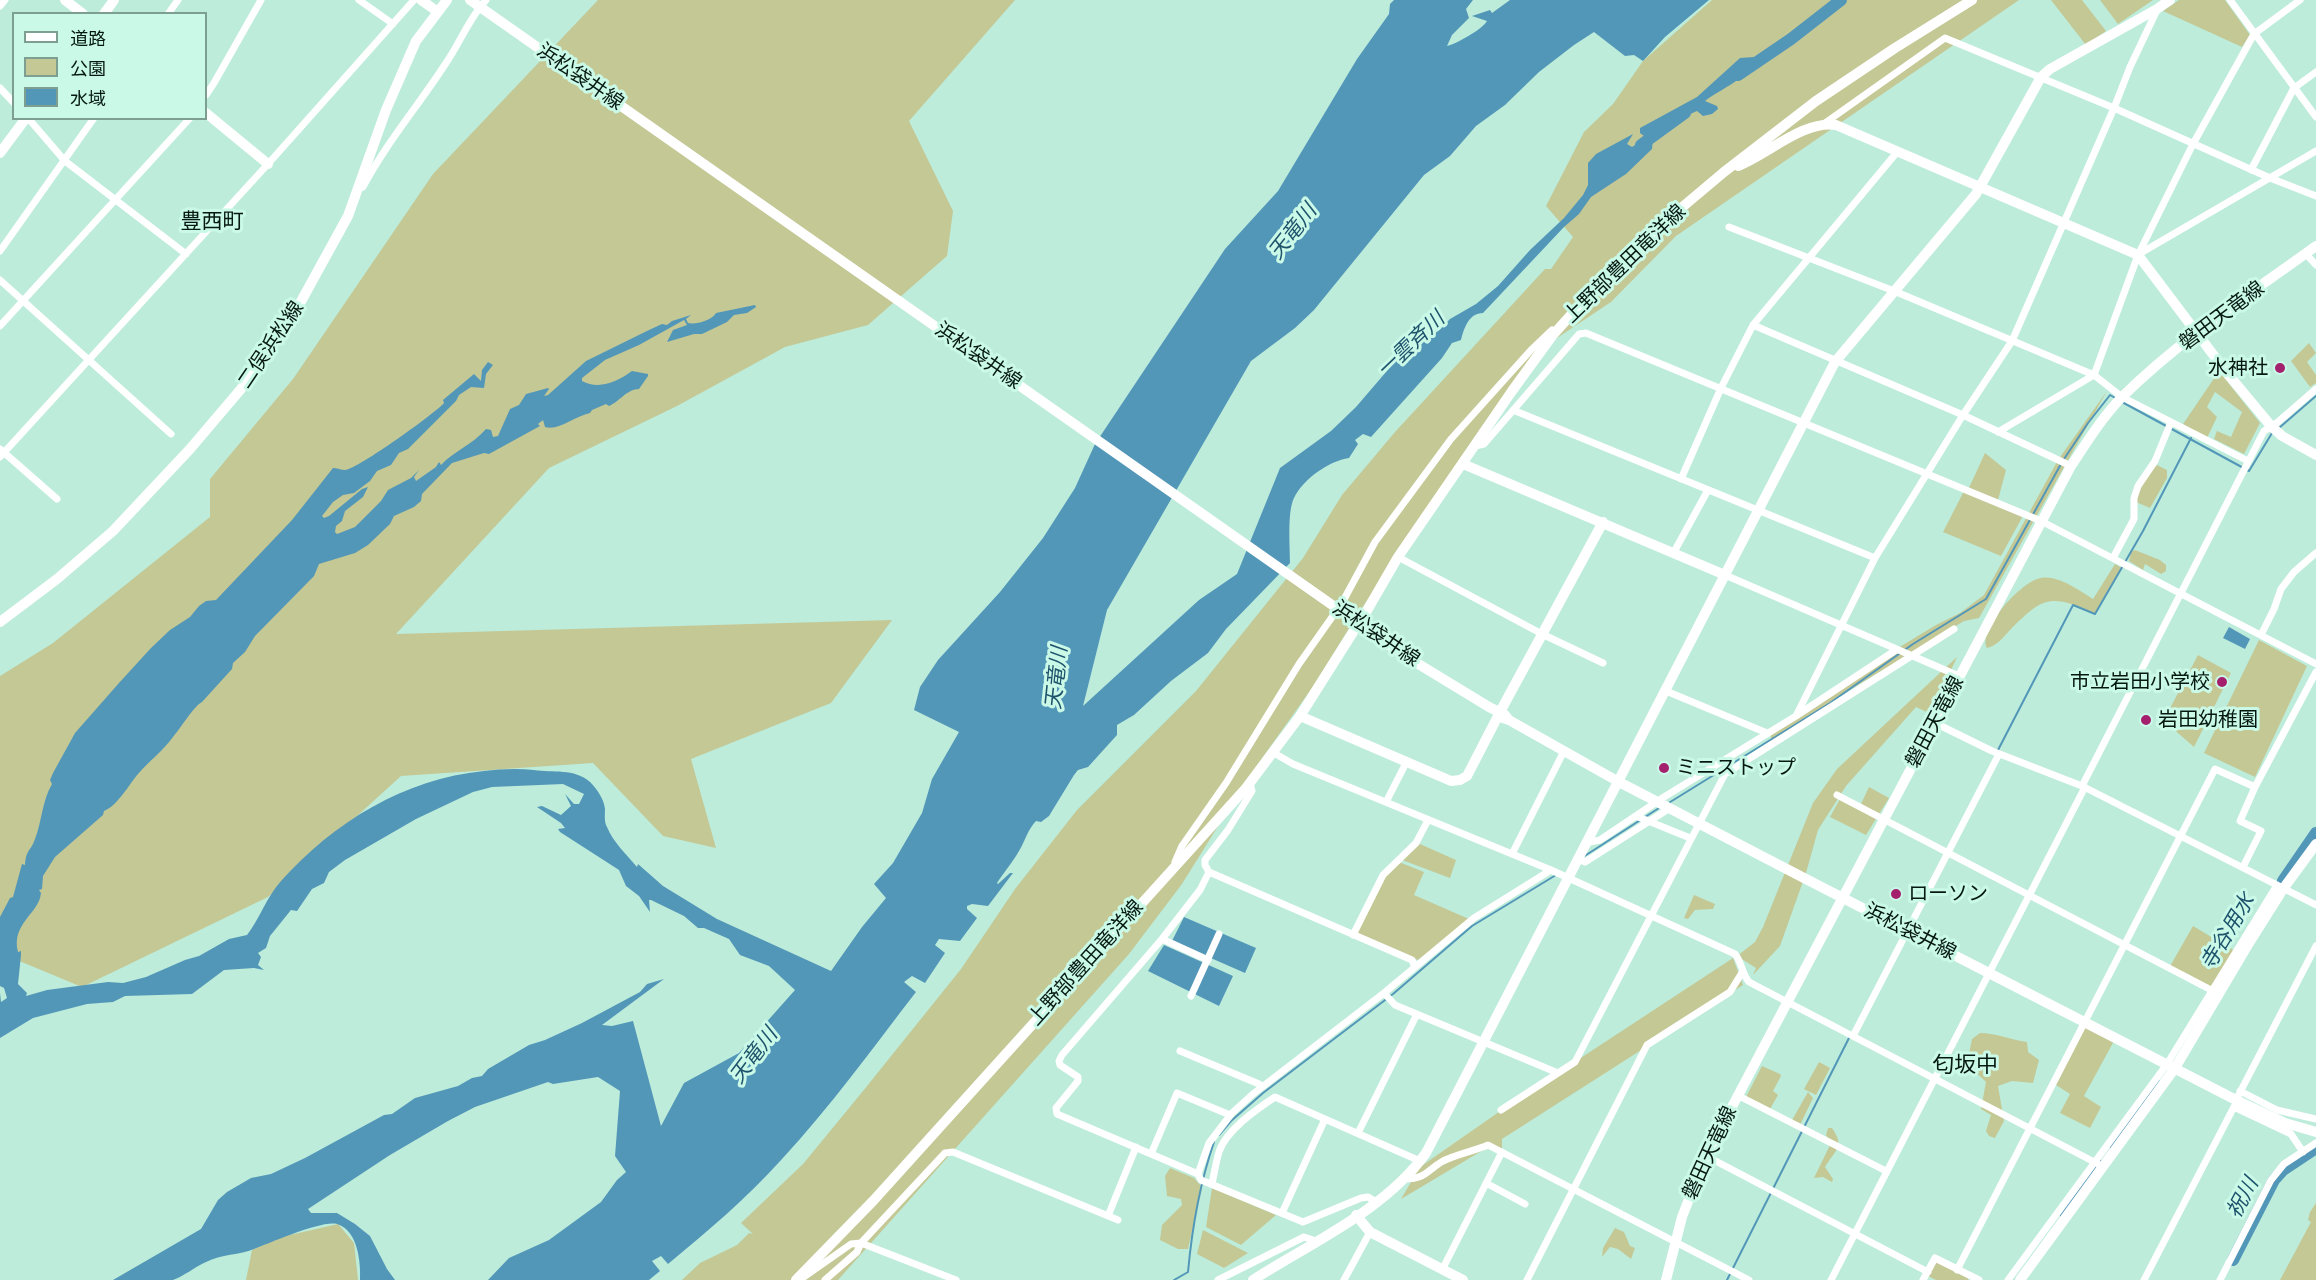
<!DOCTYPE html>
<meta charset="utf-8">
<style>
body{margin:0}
#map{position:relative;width:2316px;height:1280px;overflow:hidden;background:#bdecdb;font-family:Montserrat,"Noto Sans JP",sans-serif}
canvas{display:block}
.legend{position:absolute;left:12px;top:12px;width:195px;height:108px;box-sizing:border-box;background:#caf9e8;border:2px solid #7c9f92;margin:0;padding:8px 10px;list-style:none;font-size:18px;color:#061812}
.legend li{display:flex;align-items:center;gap:12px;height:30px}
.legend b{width:30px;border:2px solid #7c9f92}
</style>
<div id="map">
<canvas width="2316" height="1280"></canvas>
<ul class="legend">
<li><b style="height:8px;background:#fff"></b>道路</li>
<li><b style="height:16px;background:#c4c895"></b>公園</li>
<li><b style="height:16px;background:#5397b8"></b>水域</li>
</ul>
</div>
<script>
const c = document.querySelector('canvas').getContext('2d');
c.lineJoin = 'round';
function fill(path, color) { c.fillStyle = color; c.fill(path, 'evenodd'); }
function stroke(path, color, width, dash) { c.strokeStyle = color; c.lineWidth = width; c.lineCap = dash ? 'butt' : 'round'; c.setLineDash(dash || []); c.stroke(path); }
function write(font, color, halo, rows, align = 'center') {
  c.font = font + ' Montserrat,"Noto Sans JP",sans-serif'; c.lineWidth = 6; c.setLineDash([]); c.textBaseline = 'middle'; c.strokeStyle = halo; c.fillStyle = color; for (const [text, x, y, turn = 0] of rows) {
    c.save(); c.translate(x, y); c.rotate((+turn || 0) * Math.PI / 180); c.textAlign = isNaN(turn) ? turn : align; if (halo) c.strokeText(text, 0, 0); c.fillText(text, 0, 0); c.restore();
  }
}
const green = new Path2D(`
 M 598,0 L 1015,0 L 909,121 L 953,211 L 947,256 L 868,325 L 785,347 L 677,406 L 549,468 L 396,634 L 892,620 L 831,703 L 691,759 L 716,848 L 663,836 L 593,763 L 401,776 L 268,897 L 82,987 L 0,953 L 0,676 L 53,643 L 210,517 L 210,479 L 293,379 L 433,174 Z
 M 1712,0 L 2019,0 L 1676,236 L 1611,302 L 1533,354 L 1358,614 L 1312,688 L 1248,778 L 1182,884 L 1129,954 L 838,1280 L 682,1280 L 700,1263 L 737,1245 L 749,1233 L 753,1234 L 741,1223 L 803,1164 L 863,1091 L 961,969 L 1015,889 L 1077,810 L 1196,691 L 1303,558 L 1342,495 L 1395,432 L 1545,269 L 1551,269 L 1573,237 L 1546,206 L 1584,132 L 1613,104 L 1643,61 Z
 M 2051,0 L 2082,0 L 2106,31 L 2086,45 Z
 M 2100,0 L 2153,0 L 2118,24 Z
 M 2179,0 L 2225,0 L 2250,35 L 2242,47 L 2163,11 Z
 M 2309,343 L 2316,353 L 2307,362 L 2316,375 L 2316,383 L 2310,387 L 2291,361 Z
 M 2219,371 L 2260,423 L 2244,454 L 2214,439 L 2217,431 L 2231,437 L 2242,412 L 2215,392 L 2207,407 L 2217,417 L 2206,440 L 2183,424 Z
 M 2107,391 L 1979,618 L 1964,621 L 1843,694 L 1771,744 L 1771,731 L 1898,648 L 1936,625 L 1960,613 L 1984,595 L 2058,460 Z
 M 1985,453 L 2006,470 L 1998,500 L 2024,514 L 2001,556 L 1943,532 L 1965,489 L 1968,490 Z
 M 2157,465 L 2167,470 L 2167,478 L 2150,508 L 2136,502 C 2140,488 2146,474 2157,465 Z
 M 2135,550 L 2160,560 L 2166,565 L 2166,571 L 2161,574 L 2145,564 L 2143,570 L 2129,561 L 2131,552 Z
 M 2115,564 L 2122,568 L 2095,614 C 2050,593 2043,597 2009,631 C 2003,638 1996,646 1987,648 C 1977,629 2023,580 2041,578 C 2058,575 2078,590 2093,599 Z
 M 2259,640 L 2307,666 L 2255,777 L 2204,753 Z
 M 2198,655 L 2231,673 L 2194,747 L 2171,727 L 2167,714 Z
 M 1957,657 L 1931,714 L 1916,707 L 1846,786 L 1818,830 L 1806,873 L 1780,946 L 1753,975 L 1756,968 L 1737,956 L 1755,942 L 1763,927 L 1813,803 L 1837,769 Z
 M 1869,787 L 1889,798 L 1866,835 L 1830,817 L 1841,797 L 1860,806 Z
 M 1420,844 L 1456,860 L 1450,878 L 1402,860 Z
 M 1399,862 L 1424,872 L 1414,895 L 1469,919 L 1422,959 L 1418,960 L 1357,934 L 1385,877 Z
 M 1694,895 L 1715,904 L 1713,909 L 1695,910 L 1688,919 L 1684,918 Z
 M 2193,926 L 2235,951 L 2212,990 L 2169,968 Z
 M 1733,958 L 1743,985 L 1502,1139 L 1502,1152 L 1490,1146 L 1401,1199 L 1420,1167 L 1506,1107 Z
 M 2085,1022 L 2114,1041 L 2084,1096 L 2101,1107 L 2090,1128 L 2060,1113 L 2070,1094 L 2053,1083 Z
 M 1980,1033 C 1996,1033 2011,1040 2027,1042 L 2028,1052 L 2039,1060 L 2033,1083 L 2012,1081 L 1998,1086 L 2004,1121 L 1995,1138 L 1989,1136 L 1986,1131 L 1991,1115 L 1981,1109 L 1986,1082 L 1967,1064 L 1972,1039 Z
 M 1819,1062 L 1830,1068 L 1816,1095 L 1804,1089 Z
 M 1762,1066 L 1780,1074 L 1781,1076 L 1773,1091 L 1778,1095 L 1770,1109 L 1746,1097 Z
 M 1808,1092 L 1813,1098 L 1800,1125 L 1792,1120 Z
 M 1828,1128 L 1832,1128 C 1845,1147 1836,1149 1825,1167 L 1833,1179 L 1832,1182 L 1823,1177 L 1814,1178 L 1831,1143 L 1826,1135 Z
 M 1170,1168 L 1194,1178 L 1202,1187 L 1188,1249 L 1178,1249 L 1160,1240 L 1162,1225 L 1182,1205 L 1181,1199 L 1167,1196 L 1165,1176 Z
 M 1212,1188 L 1276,1215 L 1241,1245 L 1206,1227 Z
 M 2316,1203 L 2316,1280 L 2280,1280 L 2311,1222 L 2308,1220 L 2310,1212 Z
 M 338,1224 L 354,1243 L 358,1280 L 246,1280 L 252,1250 L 281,1237 Z
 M 1615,1228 L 1624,1232 L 1630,1246 L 1635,1248 L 1631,1259 L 1618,1249 L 1610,1247 L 1602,1257 L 1603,1248 Z
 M 1203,1230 L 1248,1253 L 1224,1268 L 1197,1254 Z
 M 1935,1258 L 1970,1276 L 1968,1280 L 1936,1280 L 1926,1275 Z`);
const water = new Path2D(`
 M 1394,0 L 1473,0 L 1466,9 L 1469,18 L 1452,35 L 1447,46 C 1456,44 1483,29 1487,21 L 1472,16 L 1490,10 L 1492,13 L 1510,0 L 1709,0 L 1665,37 L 1643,61 L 1634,55 L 1625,56 L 1594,32 L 1574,45 L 1539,72 L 1505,105 L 1476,126 L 1450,156 L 1424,175 L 1314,310 L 1295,328 L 1251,361 L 1107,610 L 1083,706 L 1199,600 L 1237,574 L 1280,468 L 1331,431 L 1356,407 L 1410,344 L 1437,332 L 1450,319 L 1476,304 L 1498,286 L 1530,250 L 1564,218 L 1583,195 L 1588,185 L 1588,163 L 1596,154 L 1633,134 L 1627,144 L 1632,147 L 1641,141 L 1644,136 L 1640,133 L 1640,128 L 1697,97 L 1740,58 L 1754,57 C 1751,78 1720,89 1705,101 L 1717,106 L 1718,109 L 1712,114 L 1703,116 L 1697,111 L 1654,130 L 1652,149 L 1626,174 L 1591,197 L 1579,214 L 1564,227 L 1483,313 C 1469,313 1464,328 1461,340 L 1452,343 L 1442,358 L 1371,437 L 1363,434 L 1355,440 L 1358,444 L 1349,458 C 1329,461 1303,479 1294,498 C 1287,512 1290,547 1290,563 L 1226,629 L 1208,653 L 1171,681 L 1134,715 L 1117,725 L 1117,735 L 1088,767 L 1078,770 L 1074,775 L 1049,816 L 1041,822 L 1036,821 C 1028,829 1025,841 1019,851 C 1013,862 1004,872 997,883 L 998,884 L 1010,873 L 1013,873 L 988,906 L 972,904 L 967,906 L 967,909 L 977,918 L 960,941 L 939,939 L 935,945 L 945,953 L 925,983 L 912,976 L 904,982 L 916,992 C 872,1049 831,1106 782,1159 C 748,1197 708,1231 668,1264 L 661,1256 L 652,1261 L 660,1271 L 649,1280 L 488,1280 L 509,1258 L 549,1240 L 601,1202 L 617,1180 L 626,1172 L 615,1156 L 620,1091 L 598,1077 L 553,1084 L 548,1082 L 475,1107 L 448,1121 L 390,1155 L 308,1209 L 311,1213 L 337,1213 L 355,1224 L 370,1236 L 387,1269 L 395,1280 L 360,1280 C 361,1263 358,1230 337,1224 C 322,1220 270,1243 254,1249 C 240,1255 221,1254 206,1262 C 195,1267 184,1276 173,1280 C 162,1280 127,1280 113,1280 L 201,1229 L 218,1200 L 227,1192 L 251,1178 L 271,1174 L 305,1158 L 384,1115 L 392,1114 L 415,1098 L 458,1086 L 472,1078 L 482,1076 L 488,1069 L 529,1045 L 545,1040 L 582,1023 L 640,992 L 647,984 L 664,979 L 602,1025 L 612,1026 L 633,1021 L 661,1126 L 684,1083 L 739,1053 L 795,990 L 769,966 L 740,955 L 729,939 L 704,928 L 698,928 L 684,916 L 651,900 L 649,900 L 650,912 L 639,896 L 626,886 L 619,870 L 560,832 L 558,829 L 565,828 L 561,823 L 537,807 L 542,806 L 561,815 L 571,806 L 565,794 L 574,804 L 579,804 L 584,794 L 563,784 L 492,787 L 473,792 L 416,819 L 345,860 L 329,872 L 324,883 L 312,889 L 297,911 L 291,910 L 270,936 L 266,948 L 258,953 L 261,957 L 258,965 L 264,970 L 254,968 L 224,970 L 192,994 L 125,996 L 113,1002 L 87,1004 L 33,1018 L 0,1038 L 0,993 L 1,1002 L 7,998 L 4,988 L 0,986 L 0,917 L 10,898 L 13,897 L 22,864 L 25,865 C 26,849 31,851 35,839 C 42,821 42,801 52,784 L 50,780 L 53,773 L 75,733 L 119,683 L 151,648 L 170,630 L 190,617 L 199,606 L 206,601 L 216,600 L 292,520 L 333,468 C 337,468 341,470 345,470 C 358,469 438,411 444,403 L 443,400 L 474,374 L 481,381 L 482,370 L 488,362 L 493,365 L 486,374 L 484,388 L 471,387 L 459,395 L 456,401 L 408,449 L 399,453 L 391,465 L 377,471 L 370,481 L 354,493 L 343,495 L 333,502 L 322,516 L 324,518 L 329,516 L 362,489 L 368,487 L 363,497 L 345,511 L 342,521 L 336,526 L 335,532 L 337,534 L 355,527 L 381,501 L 388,490 L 411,478 L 419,470 L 414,477 L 416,481 L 436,467 L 439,462 L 441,465 C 454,451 472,445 486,429 L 491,430 L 493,437 L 498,436 L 510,409 L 519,405 L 526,394 L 548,388 L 549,389 L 544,396 L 548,395 L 586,361 L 649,330 L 662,324 L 667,325 L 672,321 L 691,315 L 686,319 L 688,323 C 696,325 712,320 716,313 L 755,305 L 756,307 L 747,313 L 734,315 L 727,322 L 702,334 L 694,334 L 667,342 L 673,330 L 687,325 L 684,320 L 639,345 L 605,360 L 582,378 L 582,381 C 599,390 617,382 632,371 L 648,374 L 648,376 L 639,389 C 627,389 619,402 609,406 L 606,404 L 592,410 L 590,413 C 575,416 559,431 545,427 L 543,420 L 538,424 L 540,426 L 489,454 L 484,453 L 452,463 L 422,494 L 421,501 L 414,507 L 394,516 L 390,524 L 368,545 L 355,553 L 319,564 L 314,576 L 255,636 L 245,652 L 233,663 L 232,669 L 202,702 C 194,706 180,729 173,737 C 163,751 149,761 138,774 C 128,786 118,805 104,811 L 103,815 L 55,857 L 43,876 L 42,889 L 39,890 L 41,893 C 39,914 11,923 18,952 L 21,951 L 21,955 L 18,984 L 27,993 L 26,996 L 47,990 L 108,982 L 123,983 L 146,977 L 185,960 L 199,956 L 229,939 L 247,935 C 260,918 266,898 281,881 C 334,822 404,779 484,771 C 500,769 517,768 534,770 C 553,773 574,768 590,782 C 597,789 604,799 605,809 C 605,815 604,822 607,827 C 613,842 627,855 637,867 L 638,864 L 663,886 L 717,919 L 831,971 L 862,927 L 886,898 L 874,884 L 893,863 L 922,813 L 932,779 L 959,732 L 914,710 L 920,687 L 938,660 L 1000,592 L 1043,538 L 1075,488 L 1095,444 L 1225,249 L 1278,191 L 1357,59 L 1389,14 L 1390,4 Z
 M 2229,627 L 2250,639 L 2245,649 L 2223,638 Z
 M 1184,917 L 1256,948 L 1245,973 L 1172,941 Z
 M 1164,945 L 1233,976 L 1219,1006 L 1148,971 Z`);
const stream = new Path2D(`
 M 2122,402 L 2249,471 L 2272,433
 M 2279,428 L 2316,396
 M 2064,459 L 2088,423 L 2110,395 L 2117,399
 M 1997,752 L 2073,605 L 2095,614 L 2143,531 L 2191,438
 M 1667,804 L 1830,703 L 1913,644 L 1986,599 L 2061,464
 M 1583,857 L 1659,808
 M 1219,1135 L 1231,1121 L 1263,1093 L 1393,994 L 1472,926 L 1556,875
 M 1174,1280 L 1188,1272 C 1192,1228 1200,1183 1214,1142
 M 1727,1280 L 1850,1036`);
const river = new Path2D(`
 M 1738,75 L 1791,39 L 1841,0
 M 1641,145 L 1685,113
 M 2283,881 L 2316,833
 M 2113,1143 L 2156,1085
 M 2064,1212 L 2097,1164
 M 2233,1260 L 2274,1180 L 2283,1170 L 2316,1148`);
const street = new Path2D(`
 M 359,0 L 393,24
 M 2230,0 L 2316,117
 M 0,6 L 5,0
 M 168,14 L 178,0
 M 0,88 L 14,103
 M 206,95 L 214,83 L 261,0
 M 28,118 L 65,161 L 186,254
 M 1825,123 L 1945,38 L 2114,108 L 2270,178 L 2316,196
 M 2251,170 L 2294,88 L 2316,72
 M 363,187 C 386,143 419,105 446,63 C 460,43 469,18 486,0
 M 1729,227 L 1894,291 L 2094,375 L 2122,397 L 2248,461
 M 0,251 L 94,118
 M 2139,254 L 2316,151
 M 2306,254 L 2316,265
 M 0,280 L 171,434
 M 1753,325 L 1963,415 L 2071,466
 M 0,326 L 190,118
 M 1513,410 L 1875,558
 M 1998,432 L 2094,375 L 2138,255 L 2193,144 L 2254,34 L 2300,0
 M 1475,446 L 1484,444 L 1579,334 L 1586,333 L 2041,521 L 2316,664
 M 0,449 L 57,499
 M 0,457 L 268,164 L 414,0
 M 1681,479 L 1721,388 L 1753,325 L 1898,151
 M 1674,552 L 1708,490
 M 1398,557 L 1542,634 L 1603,663
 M 2113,558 L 2134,519 L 2134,498 L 2138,486 L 2155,461 L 2171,422
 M 1725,575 L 1959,676
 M 2261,635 L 2274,609 L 2281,589 L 2294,572 L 2316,553
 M 1666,691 L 1767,733
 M 1796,716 L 1875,558 L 1963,415 L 2012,341 L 2114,108 L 2130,67 L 2157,10
 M 1935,723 L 1992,751 L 2082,786 L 2316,905
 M 1274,753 L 1293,764 L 1551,870 L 1735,954 C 1742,963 1742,974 1749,982 L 2102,1166
 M 1250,783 L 1252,791 L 1228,830 L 1205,860 L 1205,865 L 1209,872 L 1412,960 L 1415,967
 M 2082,786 L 2264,431 L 2278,422 L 2316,389
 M 1837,795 L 2215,992
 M 1386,802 L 1406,763
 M 1636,816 L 1690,838
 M 1585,843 L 1600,840 L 1664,797 L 1796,716 L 1896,650
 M 1512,854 L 1564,751
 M 1577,858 L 1585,862 L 1670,808
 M 1175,862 L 1182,846 L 1226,783 L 1299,664 L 1342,603 L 1375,542 L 1451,439 L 1531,350 L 1552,330
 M 2243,867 L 2261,831 L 2240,821 L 2255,787
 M 1209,872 L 1200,890 L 1162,939 L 1062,1055 L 1059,1061 L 1060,1065 L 1078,1077 L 1078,1081 L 1056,1108 L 1057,1114 L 1198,1174 L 1201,1180 L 1303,1222 L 1361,1198 L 1368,1197 L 1376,1202
 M 1353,935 L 1383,875 L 1416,843 L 1428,820
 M 1162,939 L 1208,960
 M 1384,993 L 1395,1005 L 1558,1073
 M 1191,996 L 1219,934
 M 1853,1036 L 1999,754
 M 1180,1051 L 1259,1084 L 1262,1087
 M 2240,1091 L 2277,1110 L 2316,1119
 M 1737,1095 L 1886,1171
 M 2236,1100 L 2316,946
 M 2234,1107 L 2291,1134 L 2303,1152
 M 1501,1110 L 1575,1062 L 1725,774 L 1954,629
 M 1358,1133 L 1417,1014
 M 1151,1154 L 1177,1093 L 1230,1115
 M 1706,1156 L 1928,1272
 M 1198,1174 L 1209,1143 L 1232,1113 L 1253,1094 L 1384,993 L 1474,918 L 1551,870
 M 1405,1179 C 1426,1179 1427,1170 1443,1161 C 1457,1154 1474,1151 1488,1145 L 1749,1280
 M 1486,1183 L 1525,1204
 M 1212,1184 C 1214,1174 1216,1162 1219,1152 C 1226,1130 1257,1109 1275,1097 L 1420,1161
 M 1282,1213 L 1325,1119
 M 1108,1216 L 1136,1147
 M 1442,1270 L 1502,1152
 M 1957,1270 L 2215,769 L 2255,787 L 2316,672
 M 804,1277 L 851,1244 L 861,1243 L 956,1280
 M 825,1280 L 857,1252 L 861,1243 L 945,1153 L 953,1152 L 1118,1220
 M 1218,1280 L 1304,1237 L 1316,1241
 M 1344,1280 L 1370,1232
 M 1527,1280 L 1647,1045 L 1730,992 L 1743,971
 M 1831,1280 L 2085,787
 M 1923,1280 L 1935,1258 L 1979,1280
 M 2008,1280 L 2167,1064 L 2277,885
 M 2144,1280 L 2237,1101
 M 2220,1280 L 2271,1180 L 2284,1164 L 2316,1143`);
const secondary = new Path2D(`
 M 65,0 L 83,14
 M 421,0 L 438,12
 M 470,0 L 1402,654 L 1489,707 L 1505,715 L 1509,720
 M 104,14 L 114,0
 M 206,113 L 268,164
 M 0,153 L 26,118
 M 1738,166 C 1768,154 1804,120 1836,125 L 2138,255 L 2227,373 L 2271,426 L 2282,436 L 2316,455
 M 1463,464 L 1725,575
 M 1365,614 L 1398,557 L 1512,391 L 1552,336 L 1596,287 L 1648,236 L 1724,172 L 1816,101 L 1895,48 L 1972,0
 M 0,622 L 57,579 L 113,531 L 190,449 L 241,389 L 293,316 L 348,216 L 386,110 L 416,41 L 447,0
 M 1500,712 L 1603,522
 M 1300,716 L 1451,781 L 1460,780 L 1467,776 L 1498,716
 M 1503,718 L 1509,720 L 1619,782 L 1804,878 L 2236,1100 L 2285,1123 L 2316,1132
 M 1356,1215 L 1370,1232 L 1463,1280
 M 796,1280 L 873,1201 L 1246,788 L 1300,716 L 1355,629
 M 1253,1280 C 1312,1242 1384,1211 1426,1153 L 1835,362 L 1976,194 L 2041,77 L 2050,69 L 2157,9 L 2170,0
 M 2020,1280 L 2175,1068 L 2249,943 L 2283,889 L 2316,844`);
const primary = new Path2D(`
 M 1666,1280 L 1682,1217 L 1706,1156 L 2071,466 C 2087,442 2103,416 2123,396 C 2181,339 2251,293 2316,246`);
const markers = [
 [2280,368,6,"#a5206c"],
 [2222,682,6,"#a5206c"],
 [2146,720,6,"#a5206c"],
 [1664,768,6,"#a5206c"],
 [1896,894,6,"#a5206c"]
];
const streetNames = [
 ["浜松袋井線",580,77,35],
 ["上野部豊田竜洋線",1625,264,-44],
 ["磐田天竜線",2222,316,-37],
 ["二俣浜松線",271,345,-56],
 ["浜松袋井線",978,356,35],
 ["浜松袋井線",1376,634,34],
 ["磐田天竜線",1935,722,-62],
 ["浜松袋井線",1910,932,27],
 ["上野部豊田竜洋線",1086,963,-48],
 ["磐田天竜線",1710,1153,-65]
];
const poiNames = [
 ["水神社",2268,368,"right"],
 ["市立岩田小学校",2210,682,"right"],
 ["岩田幼稚園",2158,720],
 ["ミニストップ",1676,768],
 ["ローソン",1908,894]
];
const neighbourhoodNames = [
 ["豊西町",212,222]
];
const waterNames = [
 ["天竜川",1293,232,-52],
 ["一雲斉川",1411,345,-44],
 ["天竜川",1057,678,-84],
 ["寺谷用水",2228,932,-59],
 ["天竜川",754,1056,-53],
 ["祝川",2243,1198,-62]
];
const quarterNames = [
 ["匂坂中",1965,1066]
];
fill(green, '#c4c895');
fill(water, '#5397b8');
stroke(stream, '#5397b8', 2);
stroke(river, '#5397b8', 12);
stroke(street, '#fff', 7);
stroke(secondary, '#fff', 10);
stroke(primary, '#fff', 10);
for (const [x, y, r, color] of markers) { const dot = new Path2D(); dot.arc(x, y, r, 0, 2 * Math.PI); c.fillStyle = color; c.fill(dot); stroke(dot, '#caf9e8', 2); }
write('20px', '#061812', '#caf9e8', streetNames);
write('20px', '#061812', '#caf9e8', poiNames, 'left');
write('21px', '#061812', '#caf9e8', neighbourhoodNames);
write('italic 21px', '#1e536c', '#caf9e8', waterNames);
write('22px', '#061812', '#caf9e8', quarterNames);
</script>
